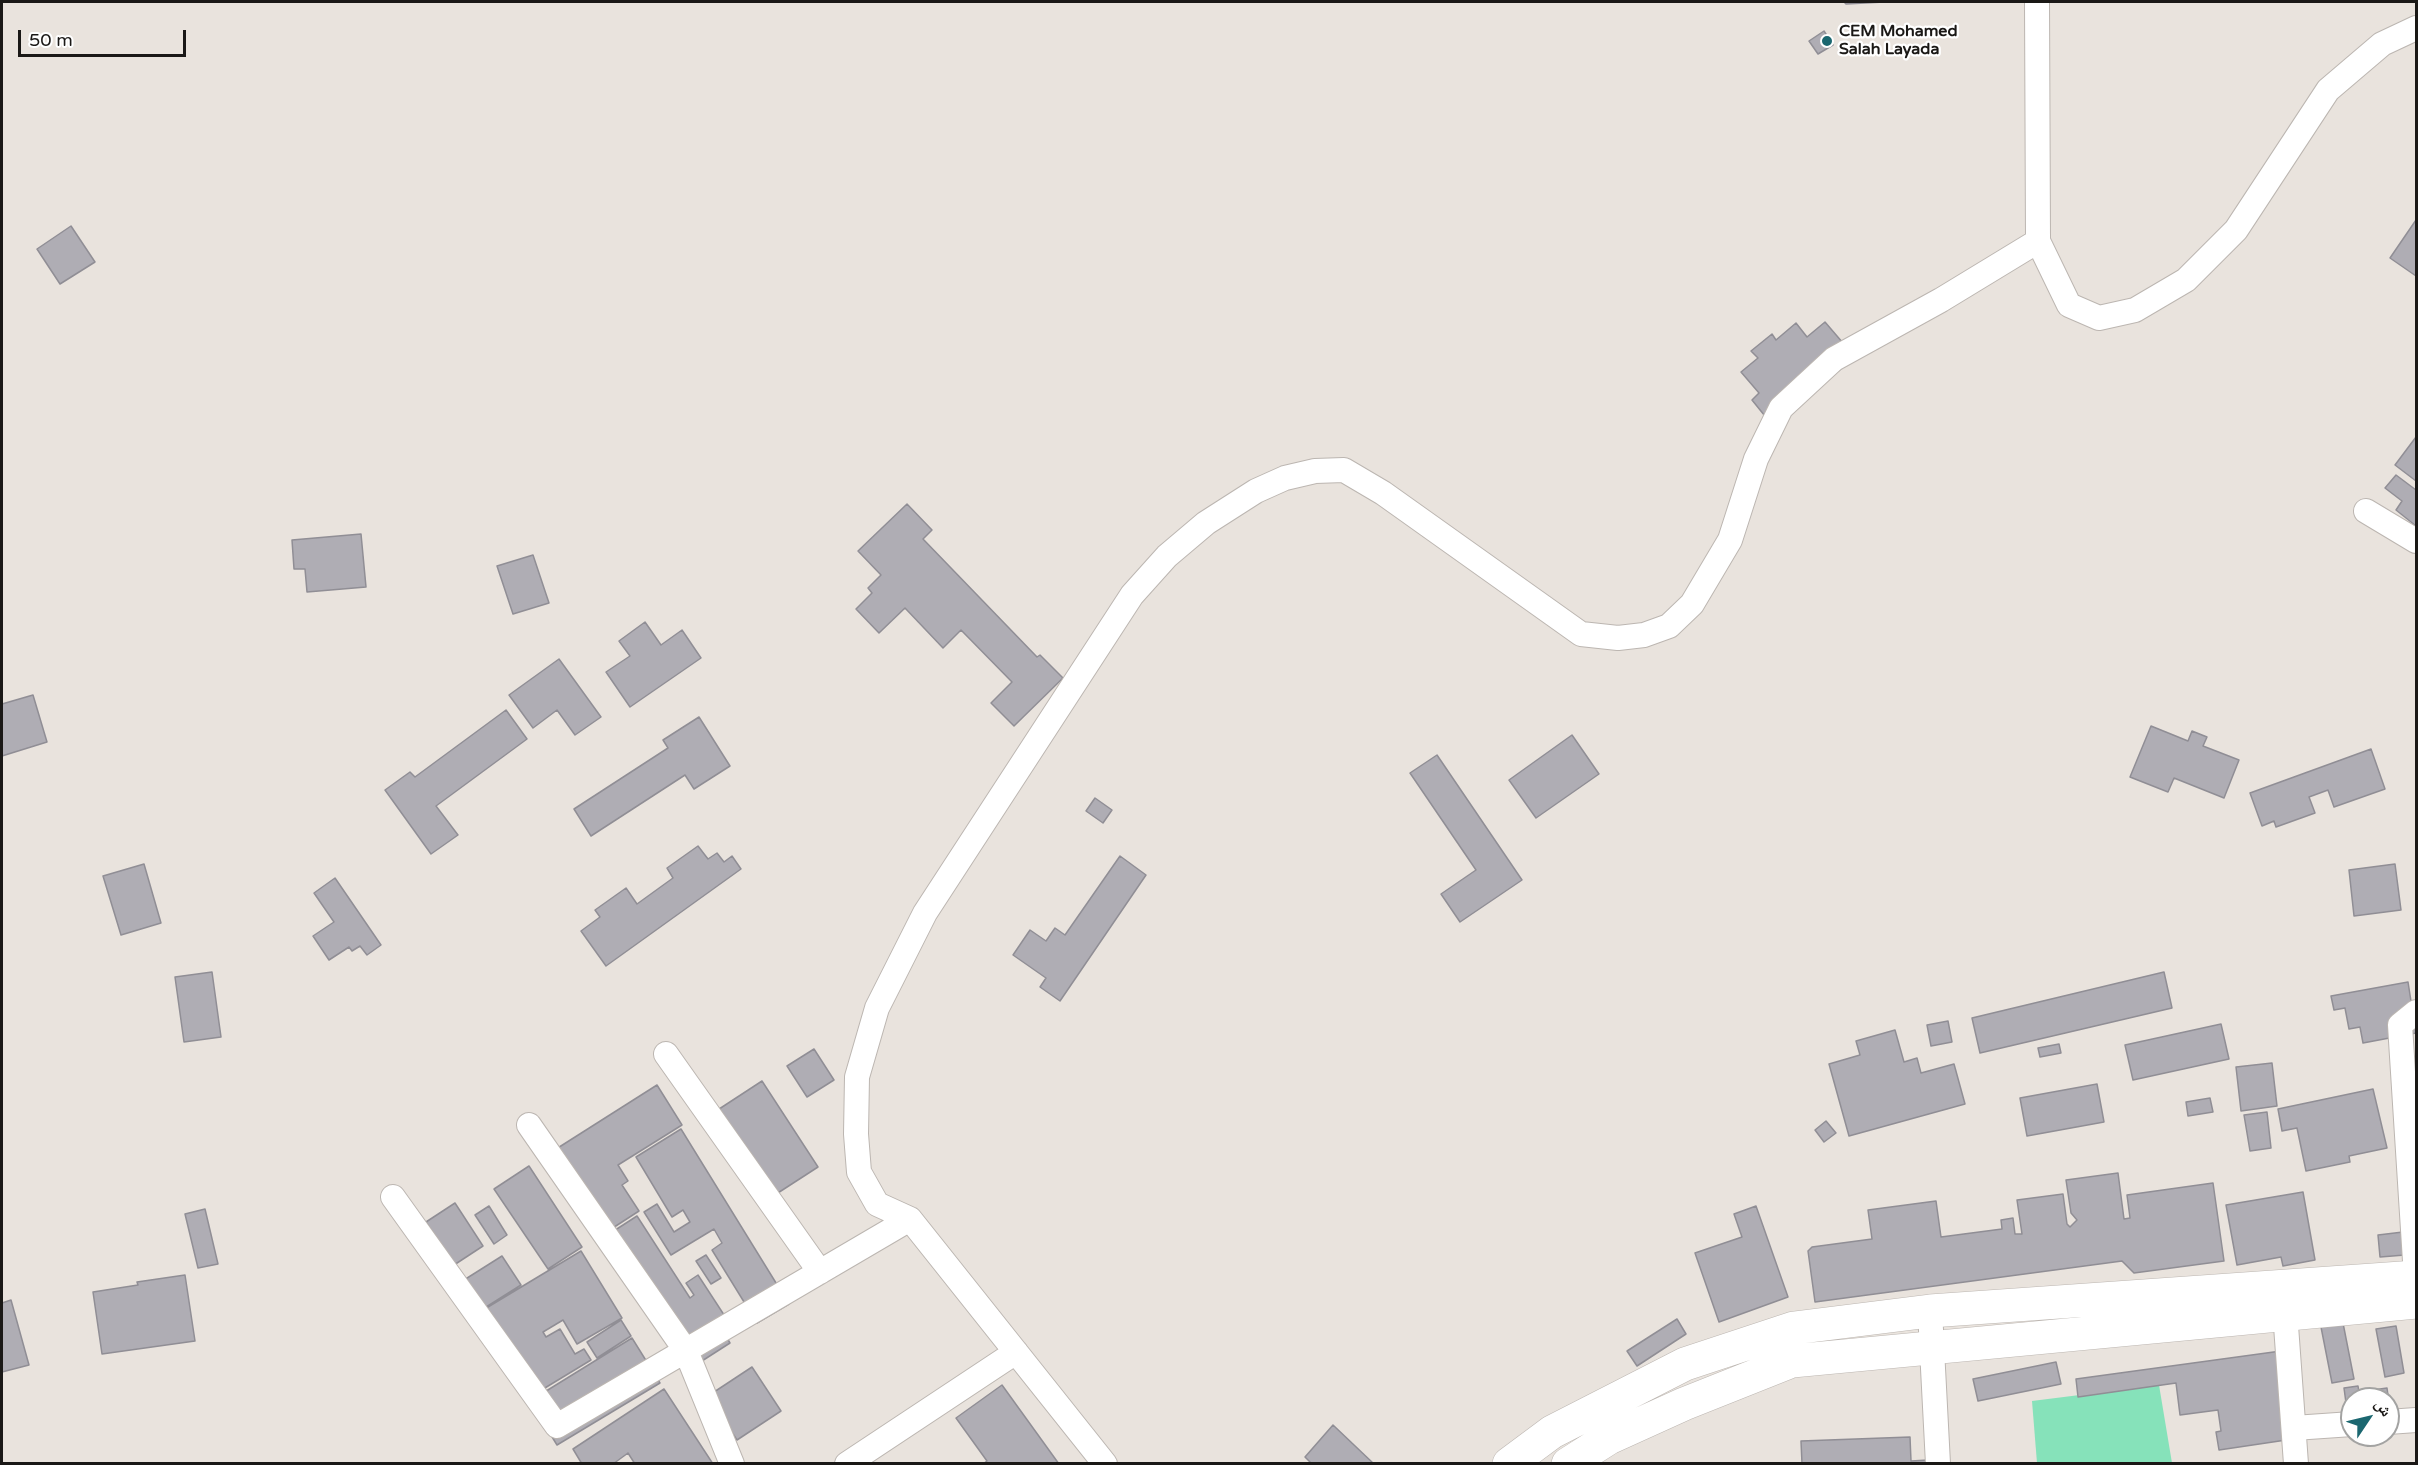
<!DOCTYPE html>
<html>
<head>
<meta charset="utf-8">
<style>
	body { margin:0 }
	#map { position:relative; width:2418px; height:1465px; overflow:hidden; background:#e9e3dd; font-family:"Varela Round","Noto Naskh Arabic",sans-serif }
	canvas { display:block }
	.frame { position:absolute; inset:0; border:3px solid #1a1816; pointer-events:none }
	.north { position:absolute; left:2340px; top:1387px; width:60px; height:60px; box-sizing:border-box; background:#fff; border:2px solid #a3a3a2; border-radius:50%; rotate:55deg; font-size:16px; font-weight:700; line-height:24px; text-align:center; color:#1a1816 }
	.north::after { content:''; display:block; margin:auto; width:21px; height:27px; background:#1b6770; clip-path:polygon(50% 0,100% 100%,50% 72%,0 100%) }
	.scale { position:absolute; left:18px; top:30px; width:168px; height:27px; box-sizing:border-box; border:3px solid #1a1816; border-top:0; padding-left:8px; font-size:18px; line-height:21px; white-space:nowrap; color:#1a1816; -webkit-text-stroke:4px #fff; paint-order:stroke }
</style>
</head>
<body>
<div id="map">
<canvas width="2418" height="1465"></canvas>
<div class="frame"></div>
<div class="north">ش</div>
<div class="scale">50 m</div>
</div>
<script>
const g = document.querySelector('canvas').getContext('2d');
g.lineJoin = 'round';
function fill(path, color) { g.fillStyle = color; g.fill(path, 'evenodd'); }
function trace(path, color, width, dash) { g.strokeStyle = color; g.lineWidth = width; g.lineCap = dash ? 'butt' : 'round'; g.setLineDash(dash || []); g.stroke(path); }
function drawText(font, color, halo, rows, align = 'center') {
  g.font = font + ' "Varela Round",sans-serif'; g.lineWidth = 4.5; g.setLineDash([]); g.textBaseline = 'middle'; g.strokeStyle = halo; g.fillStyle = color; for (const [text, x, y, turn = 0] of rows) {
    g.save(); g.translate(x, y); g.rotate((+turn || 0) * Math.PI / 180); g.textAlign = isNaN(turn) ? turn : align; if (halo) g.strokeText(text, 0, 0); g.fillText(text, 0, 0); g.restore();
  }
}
const green = new Path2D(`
	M 2159,1385 L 2172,1463 L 2037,1463 L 2032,1401 Z`);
const building = new Path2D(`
	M 1844,2 L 1884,2 L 1846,4 Z
	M 1824,31 L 1833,45 L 1818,54 L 1809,41 Z
	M 2416,220 L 2416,276 L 2390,258 Z
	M 71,226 L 95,262 L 60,284 L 37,249 Z
	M 1825,322 L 1855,357 L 1773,426 L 1752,400 L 1759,393 L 1741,372 L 1758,358 L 1751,351 L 1772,334 L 1776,340 L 1796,323 L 1807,337 Z
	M 2416,437 L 2416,481 L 2395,465 Z
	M 2396,475 L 2416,490 L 2416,526 L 2396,510 L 2402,501 L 2385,488 Z
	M 907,504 L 932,530 L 923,539 L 1037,657 L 1040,655 L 1063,678 L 1014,726 L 991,703 L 1012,682 L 961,630 L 943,648 L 905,608 L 879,633 L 856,609 L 872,593 L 868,588 L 881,575 L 858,551 Z
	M 361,534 L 366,587 L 307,592 L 305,569 L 294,569 L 292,540 Z
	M 533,555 L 549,603 L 513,614 L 497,566 Z
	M 645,622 L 661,645 L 682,630 L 701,658 L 630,707 L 606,672 L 630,656 L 619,641 Z
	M 559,659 L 601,717 L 575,735 L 557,710 L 533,728 L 509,695 Z
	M 33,695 L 47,742 L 2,756 L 2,704 Z
	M 506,710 L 527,739 L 436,806 L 458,835 L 431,854 L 385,790 L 410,772 L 415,777 Z
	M 699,717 L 730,766 L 694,789 L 685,775 L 591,836 L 574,809 L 668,748 L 663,740 Z
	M 2151,726 L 2188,741 L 2192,731 L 2207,737 L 2203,746 L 2239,760 L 2224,798 L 2174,778 L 2168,792 L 2130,777 Z
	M 1572,735 L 1599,774 L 1536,818 L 1509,780 Z
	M 2371,749 L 2385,789 L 2334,807 L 2328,790 L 2309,797 L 2315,813 L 2276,827 L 2274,821 L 2262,826 L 2250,793 Z
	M 1437,755 L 1522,880 L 1460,922 L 1441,894 L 1476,870 L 1410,773 Z
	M 1095,798 L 1112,810 L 1103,823 L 1086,811 Z
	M 698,846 L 708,859 L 717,853 L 724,862 L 732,856 L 741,869 L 606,966 L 581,931 L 600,917 L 595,910 L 626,888 L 637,904 L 673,878 L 667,868 Z
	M 1120,856 L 1146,875 L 1060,1001 L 1040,987 L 1046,978 L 1013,955 L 1030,930 L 1046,941 L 1055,928 L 1065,935 Z
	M 144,864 L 161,923 L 121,935 L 103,876 Z
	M 2395,864 L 2401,910 L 2354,916 L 2349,870 Z
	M 335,878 L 381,945 L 367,955 L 360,946 L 352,951 L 349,947 L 329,960 L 313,936 L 334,922 L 314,893 Z
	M 212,972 L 221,1037 L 184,1042 L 175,977 Z
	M 2164,972 L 2172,1008 L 1980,1053 L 1972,1018 Z
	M 2408,982 L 2416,1033 L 2363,1043 L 2360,1027 L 2349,1029 L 2345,1008 L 2334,1010 L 2331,996 Z
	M 1948,1021 L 1952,1042 L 1931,1046 L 1927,1025 Z
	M 2221,1024 L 2229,1059 L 2133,1080 L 2125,1045 Z
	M 1895,1030 L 1904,1062 L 1917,1058 L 1921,1073 L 1954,1064 L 1965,1104 L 1849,1136 L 1829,1064 L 1860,1055 L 1856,1041 Z
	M 2059,1044 L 2061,1053 L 2040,1057 L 2038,1048 Z
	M 814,1049 L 834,1080 L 807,1097 L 787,1066 Z
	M 2272,1063 L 2277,1106 L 2241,1111 L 2236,1067 Z
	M 762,1081 L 818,1167 L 767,1200 L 713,1113 Z
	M 2097,1084 L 2104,1122 L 2027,1136 L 2020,1098 Z
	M 657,1085 L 682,1125 L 618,1165 L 628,1181 L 622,1185 L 639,1211 L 605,1233 L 553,1151 Z
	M 2373,1089 L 2387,1148 L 2349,1156 L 2350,1162 L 2306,1171 L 2297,1128 L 2282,1131 L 2278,1109 Z
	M 2210,1098 L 2213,1112 L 2188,1116 L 2186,1102 Z
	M 2267,1112 L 2271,1148 L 2250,1151 L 2244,1115 Z
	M 1826,1121 L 1836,1133 L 1824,1142 L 1815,1130 Z
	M 681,1129 L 789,1304 L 757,1323 L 712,1250 L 722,1243 L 714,1229 L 671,1255 L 644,1212 L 657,1204 L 674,1232 L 690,1222 L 683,1210 L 672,1217 L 636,1157 Z
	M 529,1166 L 582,1247 L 548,1269 L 494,1189 Z
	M 2118,1173 L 2124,1219 L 2130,1218 L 2127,1195 L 2213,1183 L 2224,1261 L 2134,1273 L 2122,1261 L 1815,1302 L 1808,1251 L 1812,1247 L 1872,1239 L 1868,1210 L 1936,1201 L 1941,1237 L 2002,1229 L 2001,1220 L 2013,1218 L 2015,1234 L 2022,1234 L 2017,1200 L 2063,1194 L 2067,1224 L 2070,1227 L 2077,1220 L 2071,1213 L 2066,1180 Z
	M 2303,1192 L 2315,1260 L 2283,1266 L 2281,1257 L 2237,1265 L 2226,1205 Z
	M 455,1203 L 483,1246 L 454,1265 L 426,1222 Z
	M 489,1206 L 507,1235 L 494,1244 L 475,1215 Z
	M 1756,1206 L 1788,1297 L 1719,1322 L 1695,1253 L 1742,1237 L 1734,1214 Z
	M 205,1209 L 218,1264 L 198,1268 L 185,1214 Z
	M 637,1216 L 690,1298 L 694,1295 L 686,1283 L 698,1275 L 728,1321 L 720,1326 L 730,1343 L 691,1368 L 606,1236 Z
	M 2403,1232 L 2405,1255 L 2380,1257 L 2378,1235 Z
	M 581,1251 L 622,1318 L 577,1344 L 563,1320 L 543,1332 L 546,1337 L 560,1329 L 575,1354 L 584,1349 L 591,1360 L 530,1397 L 483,1310 Z
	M 706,1255 L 721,1278 L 711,1284 L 696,1261 Z
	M 502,1256 L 521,1285 L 483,1309 L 464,1280 Z
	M 185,1275 L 195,1341 L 102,1354 L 93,1292 L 138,1285 L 137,1282 Z
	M 11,1300 L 29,1365 L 2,1372 L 2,1303 Z
	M 1677,1319 L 1686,1334 L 1637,1366 L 1627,1351 Z
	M 621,1320 L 631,1336 L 597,1358 L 587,1342 Z
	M 2343,1323 L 2354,1379 L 2332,1383 L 2321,1327 Z
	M 2396,1326 L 2404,1373 L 2385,1377 L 2376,1329 Z
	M 632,1338 L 660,1383 L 557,1445 L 530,1401 Z
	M 2281,1351 L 2293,1439 L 2219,1450 L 2216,1432 L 2221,1431 L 2218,1410 L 2180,1415 L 2176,1383 L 2078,1397 L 2076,1379 Z
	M 2056,1362 L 2061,1384 L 1978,1401 L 1973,1379 Z
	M 752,1367 L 781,1411 L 737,1440 L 708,1396 Z
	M 1002,1385 L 1059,1464 L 983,1464 L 987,1461 L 956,1418 Z
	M 2358,1386 L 2359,1392 L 2387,1388 L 2390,1410 L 2388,1410 L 2388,1399 L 2352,1399 L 2352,1417 L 2348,1418 L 2344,1388 Z
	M 664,1389 L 713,1464 L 635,1464 L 628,1453 L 613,1464 L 582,1464 L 573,1449 Z
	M 1333,1425 L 1374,1464 L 1312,1464 L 1305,1457 Z
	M 1910,1437 L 1911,1461 L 1928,1460 L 1928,1464 L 1802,1464 L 1801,1441 Z`);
const minor = new Path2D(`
	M 2037,2 L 2038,241 L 2069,305 L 2099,318 L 2135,310 L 2186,280 L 2236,230 L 2328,90 L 2382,44 L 2416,28
	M 2366,511 L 2416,541
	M 666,1054 L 820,1272
	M 529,1125 L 686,1351 L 732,1464
	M 393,1197 L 557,1426 L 910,1219 L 1105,1464
	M 910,1219 L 877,1204 L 859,1172 L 856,1134 L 857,1077 L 877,1008 L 925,913 L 1132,595 L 1167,556 L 1206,523 L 1256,491 L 1285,478 L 1315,471 L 1344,470 L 1383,493 L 1581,634 L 1618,638 L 1644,635 L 1669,626 L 1692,604 L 1730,540 L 1756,459 L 1781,408 L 1834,359 L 1941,300 L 2038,241
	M 2416,1277 L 2400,1025 L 2416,1012
	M 2284,1298 L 2296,1464
	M 1930,1311 L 1938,1464
	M 2388,1422 L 2416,1420
	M 2294,1428 L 2352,1424
	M 847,1464 L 1016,1352`);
const secondary = new Path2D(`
	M 1509,1464 L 1552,1432 L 1685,1364 L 1794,1328 L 1930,1311 L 2416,1277
	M 1568,1464 L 1609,1438 L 1684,1404 L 1792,1361 L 2416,1302`);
const markers = [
	[1827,41,6,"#1b6770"]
];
const poiNames = [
	["CEM Mohamed",1839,32],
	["Salah Layada",1839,50]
];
fill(green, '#86e2ba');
fill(building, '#afadb4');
trace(building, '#908e95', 1.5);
trace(minor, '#bcb6b1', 26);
trace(secondary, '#bcb6b1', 34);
trace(minor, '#fff', 24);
trace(secondary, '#fff', 33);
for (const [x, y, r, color] of markers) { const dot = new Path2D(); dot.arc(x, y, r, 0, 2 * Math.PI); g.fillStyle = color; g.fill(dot); trace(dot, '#fff', 2); }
drawText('bold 16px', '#1a1816', '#fff', poiNames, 'left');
</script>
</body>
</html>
